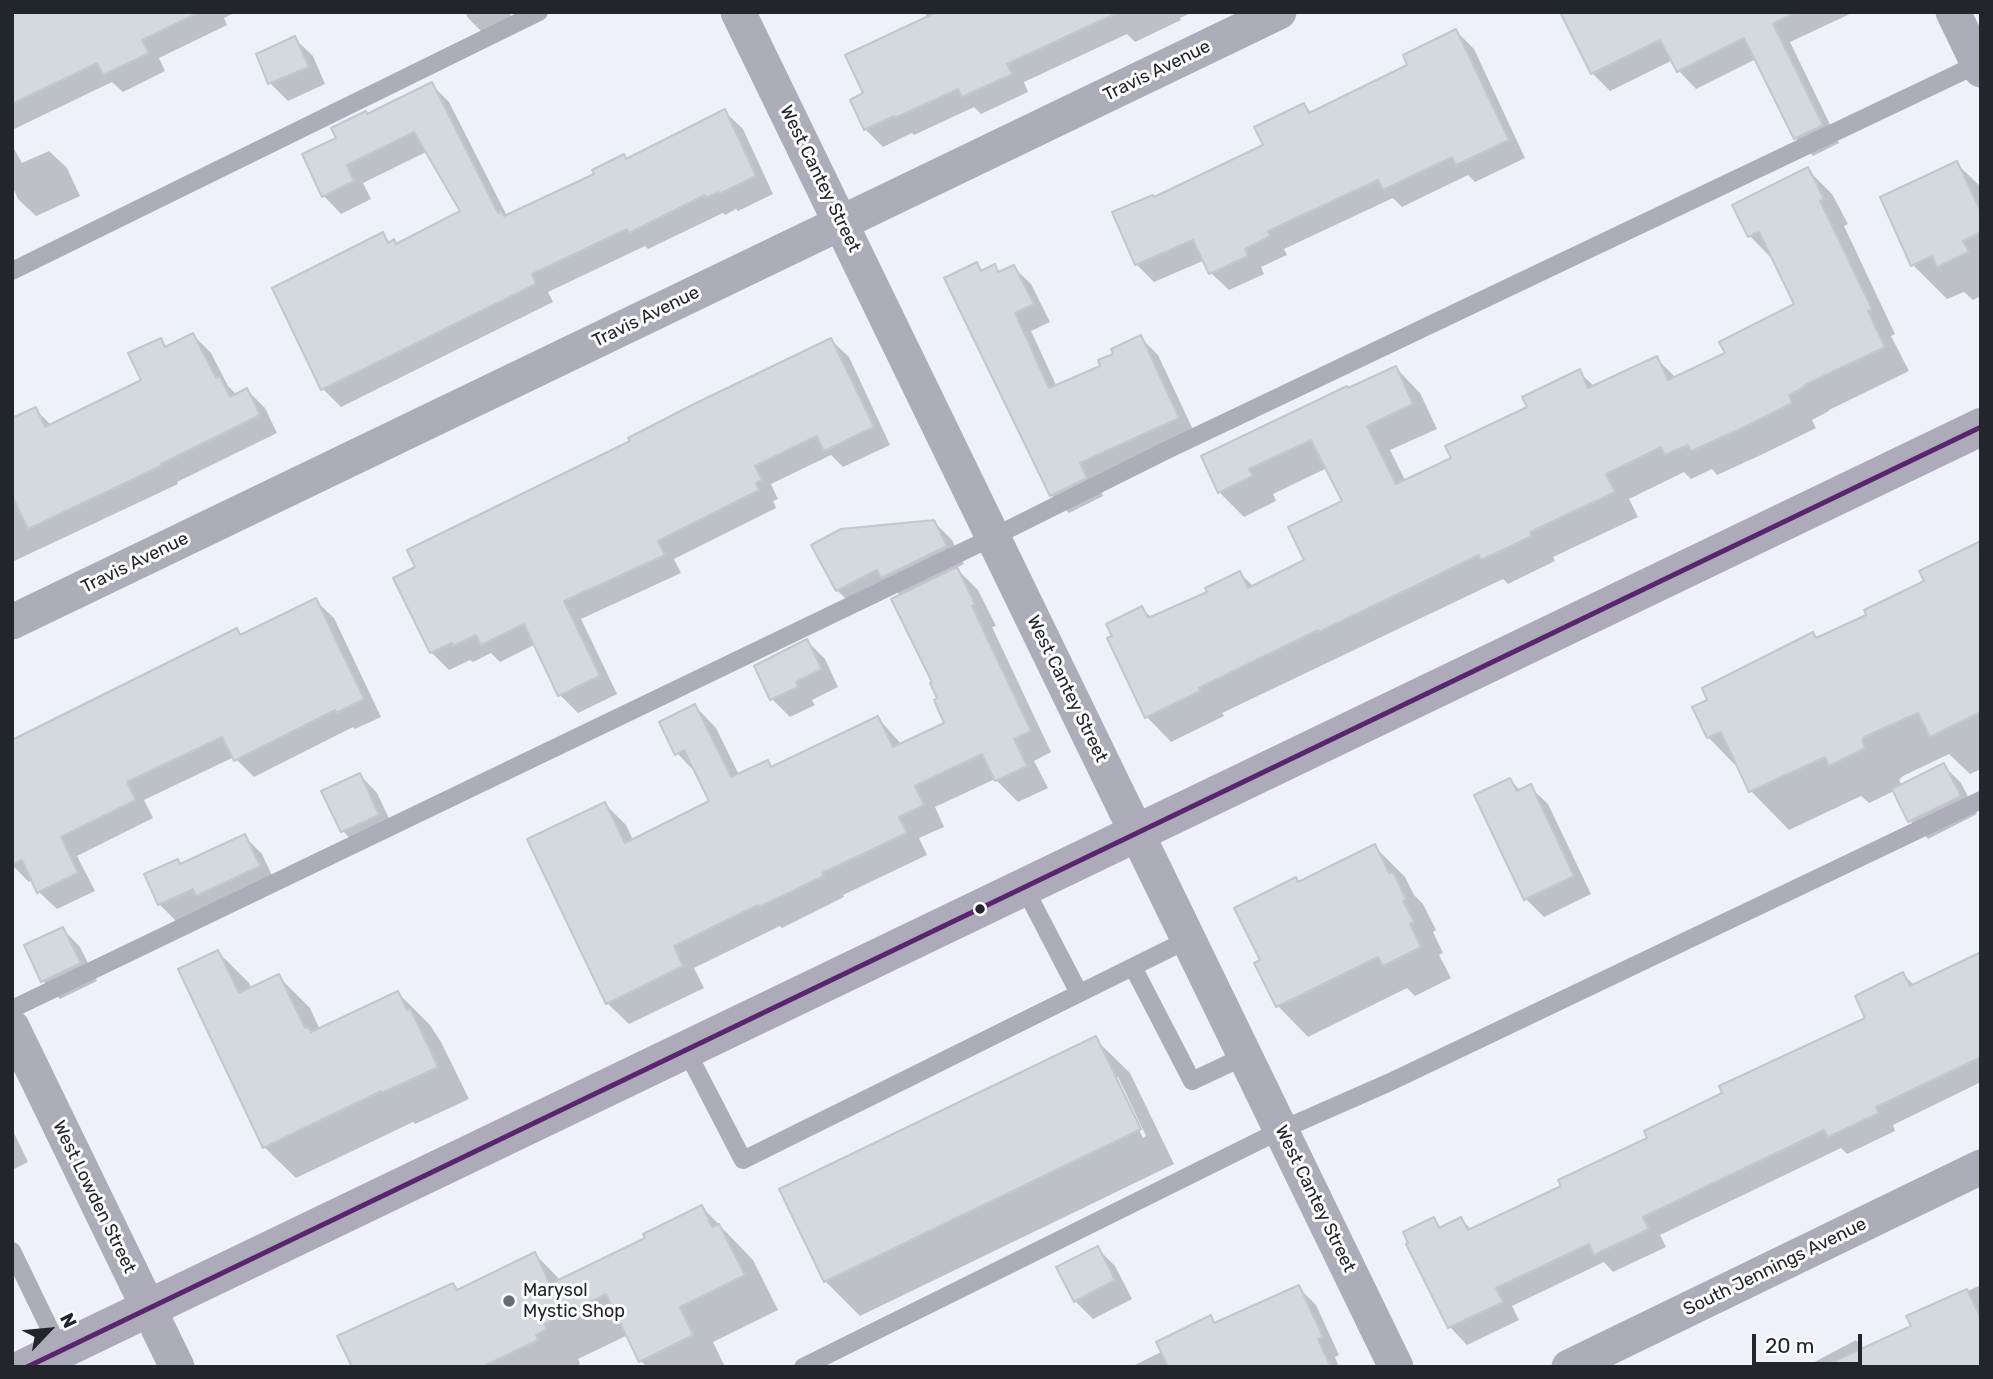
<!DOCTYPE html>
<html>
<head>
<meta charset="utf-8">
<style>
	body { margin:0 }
	#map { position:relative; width:1993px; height:1379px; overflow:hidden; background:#eef1fa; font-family:Rubik,sans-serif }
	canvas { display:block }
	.frame { position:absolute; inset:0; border:14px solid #23252c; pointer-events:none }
	.north { position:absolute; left:14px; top:1295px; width:70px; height:70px; -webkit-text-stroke:5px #fcfcfc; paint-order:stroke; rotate:64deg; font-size:19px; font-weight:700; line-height:28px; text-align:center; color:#23252c }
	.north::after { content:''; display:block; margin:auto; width:24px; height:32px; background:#23252c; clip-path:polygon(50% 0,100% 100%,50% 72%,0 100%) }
	.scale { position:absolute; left:1752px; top:1334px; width:110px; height:32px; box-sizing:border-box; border:4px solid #23252c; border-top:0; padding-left:9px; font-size:21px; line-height:24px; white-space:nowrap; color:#23252c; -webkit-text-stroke:5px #fcfcfc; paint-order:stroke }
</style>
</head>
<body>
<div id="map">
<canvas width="1993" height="1379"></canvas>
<div class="frame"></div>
<div class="north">N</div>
<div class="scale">20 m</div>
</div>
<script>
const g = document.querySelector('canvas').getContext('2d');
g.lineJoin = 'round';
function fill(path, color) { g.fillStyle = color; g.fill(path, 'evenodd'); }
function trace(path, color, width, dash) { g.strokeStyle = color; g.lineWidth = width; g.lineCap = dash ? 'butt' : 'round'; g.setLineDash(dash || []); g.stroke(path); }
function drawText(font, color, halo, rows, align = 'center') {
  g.font = font + ' Rubik,sans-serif'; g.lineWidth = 6; g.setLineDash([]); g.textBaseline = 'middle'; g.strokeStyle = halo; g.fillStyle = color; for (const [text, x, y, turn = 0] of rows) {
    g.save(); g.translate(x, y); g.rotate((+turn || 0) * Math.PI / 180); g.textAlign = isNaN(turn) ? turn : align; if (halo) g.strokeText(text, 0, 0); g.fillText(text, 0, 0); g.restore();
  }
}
const shadow = new Path2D(`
	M 12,12 L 236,12 L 224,18 L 227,25 L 159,58 L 165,71 L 123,92 L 112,82 L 12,130 Z
	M 465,12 L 509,12 L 514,23 L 486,36 L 468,18 Z
	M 925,12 L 1193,12 L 1180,18 L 1181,20 L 1135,42 L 1127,34 L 1024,82 L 1028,92 L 981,114 L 974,107 L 914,135 L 912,133 L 883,147 L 865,129 L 866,94 L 927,19 Z
	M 1562,12 L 1854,12 L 1790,42 L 1839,143 L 1813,156 L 1795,138 L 1756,59 L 1696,89 L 1679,71 L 1673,60 L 1610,91 L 1592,73 Z
	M 1456,31 L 1474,49 L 1525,158 L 1475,182 L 1468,175 L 1402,207 L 1393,198 L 1284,249 L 1287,255 L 1261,267 L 1264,274 L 1229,290 L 1211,273 L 1205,260 L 1154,282 L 1136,264 L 1155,199 L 1266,146 L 1304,105 L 1312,113 L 1410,65 Z
	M 295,39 L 313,56 L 325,84 L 288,101 L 270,83 Z
	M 432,85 L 449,102 L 507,216 L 725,112 L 743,129 L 773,194 L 738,211 L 736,209 L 725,215 L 723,213 L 648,249 L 645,246 L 548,292 L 553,302 L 341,407 L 323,389 L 274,289 L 382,234 L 391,243 L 394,242 L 397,245 L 463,212 L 428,151 L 363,183 L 371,199 L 341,214 L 324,196 L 339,139 L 368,116 Z
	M 12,145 L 22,163 L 49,151 L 67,168 L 80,196 L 36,216 L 18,199 L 12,185 Z
	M 1956,163 L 1981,187 L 1981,296 L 1973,300 L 1964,292 L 1947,299 L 1913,265 Z
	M 1807,169 L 1832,194 L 1848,224 L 1844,226 L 1895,334 L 1891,336 L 1909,371 L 1829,410 L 1829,411 L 1812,420 L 1816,428 L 1763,454 L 1717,475 L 1712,469 L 1691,479 L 1684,472 L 1629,499 L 1638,517 L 1553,557 L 1555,561 L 1508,584 L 1503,579 L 1222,713 L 1224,716 L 1171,742 L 1147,717 L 1109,639 L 1142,608 L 1152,618 L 1209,593 L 1240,573 L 1254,587 L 1307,561 L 1344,502 L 1327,468 L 1273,494 L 1276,501 L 1244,517 L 1219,492 L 1349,390 L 1396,368 L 1420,393 L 1437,429 L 1390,450 L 1406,482 L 1453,459 L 1579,372 L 1595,387 L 1656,358 L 1676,378 L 1727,354 L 1797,305 L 1774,261 L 1750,236 L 1734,206 Z
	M 976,264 L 984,272 L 994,266 L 1001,273 L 1013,267 L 1031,284 L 1050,322 L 1031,331 L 1057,387 L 1103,367 L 1140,337 L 1158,355 L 1196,436 L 1096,481 L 1103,496 L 1069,513 L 1051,495 Z
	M 193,335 L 211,353 L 228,386 L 237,395 L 247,390 L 265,408 L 277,433 L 177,482 L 178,484 L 12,562 L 12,420 L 35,409 L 52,426 L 143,381 L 160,340 L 168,347 Z
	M 831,340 L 849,357 L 890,445 L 843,467 L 831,455 L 771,484 L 778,499 L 773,501 L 776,508 L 674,559 L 681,573 L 581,619 L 617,694 L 578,713 L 560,695 L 536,644 L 500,662 L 491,653 L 473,662 L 470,660 L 449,670 L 431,652 L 632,442 Z
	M 934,522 L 952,540 L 964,564 L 956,568 L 978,590 L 996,626 L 992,627 L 1051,752 L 1034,761 L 1048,788 L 1018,802 L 995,779 L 935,807 L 944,827 L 919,838 L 927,855 L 843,895 L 844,897 L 782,928 L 780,926 L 694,968 L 704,988 L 629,1024 L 607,1003 L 605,804 L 626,825 L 633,840 L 711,802 L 698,775 L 677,753 L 695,706 L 716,728 L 739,775 L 767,762 L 773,768 L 878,718 L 902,745 L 947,724 L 940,699 L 901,596 L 893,588 L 855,608 L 837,590 Z
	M 1981,547 L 1981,769 L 1970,774 L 1949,754 L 1903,776 L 1899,780 L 1902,786 L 1943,765 L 1961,783 L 1977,814 L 1928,839 L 1910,821 L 1894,791 L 1869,803 L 1861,796 L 1789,830 L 1751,791 L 1740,770 L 1708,737 L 1694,708 L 1813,634 L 1818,639 L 1868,615 Z
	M 316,601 L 334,618 L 381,717 L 355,729 L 353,727 L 254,777 L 234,757 L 144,800 L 153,818 L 77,856 L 95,891 L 57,909 L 39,892 L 33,880 L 29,882 L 12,865 L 12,742 L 236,630 L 243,636 Z
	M 807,641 L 825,659 L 838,687 L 812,700 L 815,705 L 790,717 L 772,699 Z
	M 360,775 L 377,793 L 396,833 L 360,849 L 343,831 L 324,792 Z
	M 1510,780 L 1521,791 L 1530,787 L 1548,804 L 1591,894 L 1544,917 L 1526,899 Z
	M 244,836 L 262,854 L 276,884 L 177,922 L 159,904 L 178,861 L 182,865 Z
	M 1374,846 L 1405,877 L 1414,895 L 1423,904 L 1436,930 L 1433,932 L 1443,953 L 1439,955 L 1451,978 L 1415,996 L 1407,988 L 1308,1037 L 1278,1006 L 1256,964 L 1262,961 L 1299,883 Z
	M 63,929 L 80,947 L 97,981 L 60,999 L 43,981 Z
	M 218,952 L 249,983 L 252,989 L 278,976 L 310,1008 L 320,1030 L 398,993 L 430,1025 L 441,1042 L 469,1099 L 415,1124 L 413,1122 L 296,1178 L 264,1147 Z
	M 1981,955 L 1981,1082 L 1893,1125 L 1895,1131 L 1847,1154 L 1841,1148 L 1660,1235 L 1666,1247 L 1613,1272 L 1604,1262 L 1512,1306 L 1519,1320 L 1467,1345 L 1450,1327 L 1409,1244 L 1433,1219 L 1442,1228 L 1461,1219 L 1472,1230 L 1563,1187 L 1868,1019 L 1903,974 L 1915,986 Z
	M 1095,1039 L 1130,1073 L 1174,1164 L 860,1316 L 825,1281 ZM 1114,1077 L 1118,1077 L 1146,1136 L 1143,1138 Z
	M 12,1129 L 28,1162 L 12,1170 Z
	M 702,1207 L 753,1260 L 778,1310 L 713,1342 L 725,1367 L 647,1367 L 640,1360 L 628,1335 L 578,1359 L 580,1364 L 575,1367 L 353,1367 L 453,1285 L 459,1291 L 535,1254 L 561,1281 L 647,1238 Z
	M 1097,1248 L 1115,1266 L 1132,1299 L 1093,1319 L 1075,1301 Z
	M 1981,1285 L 1981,1367 L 1805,1367 L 1856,1340 L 1865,1349 L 1913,1327 L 1909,1317 Z
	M 1298,1287 L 1316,1305 L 1339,1355 L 1335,1357 L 1339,1367 L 1131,1367 L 1163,1351 L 1210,1317 L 1217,1324 Z`);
const building = new Path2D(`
	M 12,12 L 200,12 L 142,40 L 149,53 L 103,75 L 97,63 L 12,104 Z
	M 937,12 L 1119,12 L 1007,64 L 1012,74 L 962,97 L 958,89 L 895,118 L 894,116 L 864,130 L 850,100 L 863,93 L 845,55 Z
	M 1560,12 L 1796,12 L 1773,24 L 1823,125 L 1794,139 L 1744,38 L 1677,72 L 1660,40 L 1591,74 Z
	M 1456,29 L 1509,140 L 1456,165 L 1452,157 L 1383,190 L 1378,180 L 1268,231 L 1270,236 L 1245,249 L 1248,256 L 1209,274 L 1193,240 L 1135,265 L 1112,212 L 1153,195 L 1154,197 L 1263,145 L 1254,127 L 1304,103 L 1309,113 L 1407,65 L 1403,55 Z
	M 295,36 L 309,67 L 268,84 L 256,54 Z
	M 432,82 L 498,213 L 501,211 L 504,216 L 594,174 L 592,170 L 624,154 L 626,159 L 725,109 L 756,176 L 719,194 L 718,192 L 706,198 L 705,195 L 629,233 L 627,229 L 532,274 L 536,284 L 321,390 L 272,288 L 383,232 L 388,243 L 394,239 L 396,244 L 460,211 L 414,132 L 347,165 L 354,181 L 322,197 L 302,154 L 336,138 L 331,128 L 366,111 L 367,114 Z
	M 1957,161 L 1981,212 L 1981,232 L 1963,241 L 1969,252 L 1937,267 L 1932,256 L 1911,266 L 1880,197 Z
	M 1808,167 L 1824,199 L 1820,201 L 1872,309 L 1868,311 L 1885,347 L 1805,385 L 1806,386 L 1789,395 L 1792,403 L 1738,430 L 1691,451 L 1688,445 L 1665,455 L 1661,447 L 1606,474 L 1615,492 L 1530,532 L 1532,536 L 1481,560 L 1479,555 L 1319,632 L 1318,630 L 1199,688 L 1200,691 L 1145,718 L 1107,638 L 1112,636 L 1106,624 L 1142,606 L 1148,618 L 1207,592 L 1205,588 L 1240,571 L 1248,588 L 1304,560 L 1288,527 L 1342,501 L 1311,440 L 1249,469 L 1253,476 L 1218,493 L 1201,456 L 1347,386 L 1348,388 L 1396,366 L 1413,404 L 1367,426 L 1396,484 L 1451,458 L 1445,446 L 1527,407 L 1522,397 L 1580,369 L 1588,388 L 1657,356 L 1668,380 L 1725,353 L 1719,342 L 1794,304 L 1759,232 L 1748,237 L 1732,205 Z
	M 977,262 L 981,271 L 995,264 L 998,272 L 1014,265 L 1034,304 L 1015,313 L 1049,388 L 1100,366 L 1098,360 L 1113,354 L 1111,349 L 1141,335 L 1179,418 L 1080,463 L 1087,478 L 1050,496 L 944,278 Z
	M 193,333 L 216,378 L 220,376 L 230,397 L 247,388 L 260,415 L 161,464 L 161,466 L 28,529 L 12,496 L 12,418 L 36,407 L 45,427 L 141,380 L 128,353 L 161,338 L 165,347 Z
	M 831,338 L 874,427 L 824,451 L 817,436 L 755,466 L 762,480 L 756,483 L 759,490 L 658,541 L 665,555 L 564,601 L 600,676 L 558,696 L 524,624 L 481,645 L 476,635 L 453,646 L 452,643 L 430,653 L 393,578 L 415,567 L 407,550 L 630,441 L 628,438 L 692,405 Z
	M 934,520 L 947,546 L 881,578 L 877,570 L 836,591 L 811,545 L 841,529 Z
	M 1981,541 L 1981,712 L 1930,737 L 1918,713 L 1864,737 L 1862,740 L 1865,748 L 1829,766 L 1825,757 L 1749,792 L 1721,732 L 1707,738 L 1692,707 L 1707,700 L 1702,688 L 1813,632 L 1816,638 L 1866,615 L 1864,610 L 1924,581 L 1919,571 Z
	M 957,567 L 975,604 L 972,606 L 1031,731 L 1014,739 L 1027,766 L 995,781 L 982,754 L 915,786 L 924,805 L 899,817 L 907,833 L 822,873 L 824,876 L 759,907 L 758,905 L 674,946 L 683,966 L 606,1004 L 527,839 L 605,802 L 625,843 L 709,801 L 684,750 L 675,755 L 659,722 L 695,704 L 731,777 L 768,760 L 771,767 L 878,716 L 893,747 L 944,723 L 934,700 L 937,698 L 930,683 L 932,682 L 891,599 Z
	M 316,598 L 364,699 L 336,713 L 335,710 L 234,761 L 222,737 L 127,782 L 136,800 L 61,837 L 78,873 L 37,893 L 22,860 L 12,864 L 12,740 L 237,628 L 240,635 Z
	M 807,639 L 822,669 L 796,682 L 798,687 L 770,700 L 754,666 Z
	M 1944,763 L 1961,796 L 1908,822 L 1892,789 Z
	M 360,773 L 379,815 L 341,832 L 321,791 Z
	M 1510,778 L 1517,791 L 1531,784 L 1574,876 L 1524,900 L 1474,795 Z
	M 245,834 L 260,866 L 196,896 L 193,889 L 158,905 L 144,874 L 178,859 L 180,864 Z
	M 1375,844 L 1389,873 L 1393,872 L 1406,899 L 1403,901 L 1414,922 L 1410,924 L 1421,947 L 1383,966 L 1378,957 L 1276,1007 L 1254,963 L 1260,960 L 1234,908 L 1296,877 L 1298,882 Z
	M 63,927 L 81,963 L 41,982 L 24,945 Z
	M 218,950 L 239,993 L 279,974 L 305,1028 L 308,1027 L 311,1032 L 398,991 L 407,1010 L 410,1008 L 438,1067 L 382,1093 L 381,1091 L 263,1148 L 178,969 Z
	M 1981,952 L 1981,1057 L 1876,1107 L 1879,1113 L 1828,1137 L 1824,1130 L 1643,1217 L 1649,1229 L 1594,1255 L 1589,1244 L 1496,1288 L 1503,1302 L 1448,1328 L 1406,1244 L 1408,1243 L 1403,1232 L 1434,1217 L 1439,1228 L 1461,1217 L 1468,1230 L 1561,1186 L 1558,1180 L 1647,1138 L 1644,1131 L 1722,1093 L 1719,1086 L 1865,1018 L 1855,996 L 1903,972 L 1910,986 Z
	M 1096,1036 L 1141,1129 L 824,1282 L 779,1189 Z
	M 702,1205 L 712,1227 L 719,1224 L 745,1275 L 680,1307 L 693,1335 L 639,1362 L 606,1294 L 544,1324 L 547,1329 L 536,1335 L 538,1340 L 482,1367 L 352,1367 L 337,1336 L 453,1283 L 457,1290 L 535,1252 L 550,1284 L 645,1238 L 643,1234 Z
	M 1098,1246 L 1115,1280 L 1074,1302 L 1056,1267 Z
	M 1299,1285 L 1323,1337 L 1318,1339 L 1331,1367 L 1168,1367 L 1156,1342 L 1211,1315 L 1214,1323 Z
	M 1967,1289 L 1981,1319 L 1981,1367 L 1822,1367 L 1911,1326 L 1906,1316 Z`);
const lane = new Path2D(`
	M 12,271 L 539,12
	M 1024,887 L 1079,993
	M 1133,967 L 1192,1081 L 1245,1056
	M 12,1009 L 993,537 L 1165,451 L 1978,64
	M 686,1050 L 743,1160 L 1189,939
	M 12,1251 L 60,1350
	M 803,1367 L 1281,1130 L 1388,1083 L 1981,800`);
const street = new Path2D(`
	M 738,12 L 1396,1367
	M 1953,12 L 1981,70
	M 12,622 L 1279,12
	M 12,1027 L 177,1367
	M 1569,1367 L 1981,1167`);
const secondary = new Path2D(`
	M 26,1367 L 1981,427`);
const bus1 = new Path2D(`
	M 27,1367 L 1981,427`);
const markers = [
	[980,909,6,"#23252c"],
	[509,1301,7,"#6a6c74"]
];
const streetNames = [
	["Travis Avenue",1157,71,-26],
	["West Cantey Street",820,179,64],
	["Travis Avenue",646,317,-26],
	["Travis Avenue",135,563,-26],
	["West Cantey Street",1067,689,64],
	["West Lowden Street",94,1197,64],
	["West Cantey Street",1315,1199,64],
	["South Jennings Avenue",1775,1267,-26]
];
const poiNames = [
	["Marysol",523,1291],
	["Mystic Shop",523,1312]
];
fill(shadow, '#0003');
fill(building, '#d4d8df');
trace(building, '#c2c6cd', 2);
trace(lane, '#adacb9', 18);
trace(street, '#adacb9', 35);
trace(secondary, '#adabb9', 38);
trace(bus1, '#5a256f', 5);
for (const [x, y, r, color] of markers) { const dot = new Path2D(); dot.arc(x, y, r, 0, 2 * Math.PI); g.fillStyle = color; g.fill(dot); trace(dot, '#fcfcfc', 2.5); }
drawText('18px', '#23252c', '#fcfcfc', streetNames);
drawText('18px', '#23252c', '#fcfcfc', poiNames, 'left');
</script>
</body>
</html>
